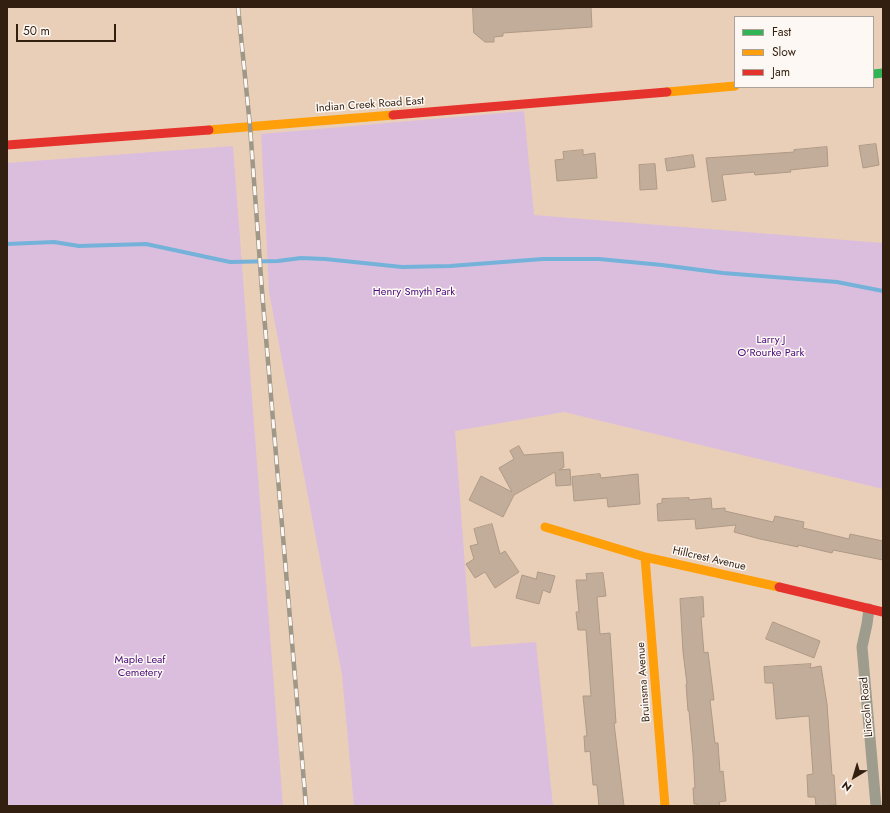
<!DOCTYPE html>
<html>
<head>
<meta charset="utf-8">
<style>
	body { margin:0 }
	#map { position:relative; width:890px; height:813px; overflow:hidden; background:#eacfb8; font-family:Jost,sans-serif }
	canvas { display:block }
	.frame { position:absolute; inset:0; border:8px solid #321f0f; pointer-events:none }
	.legend { position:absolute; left:734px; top:16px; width:140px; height:72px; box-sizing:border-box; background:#fdf8f4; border:1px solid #aca198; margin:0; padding:5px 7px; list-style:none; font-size:12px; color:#321f0f }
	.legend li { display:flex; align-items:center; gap:8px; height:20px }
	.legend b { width:20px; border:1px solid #aca198 }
	.north { position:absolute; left:834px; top:757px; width:40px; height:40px; -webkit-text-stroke:3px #fdf8f4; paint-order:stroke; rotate:218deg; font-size:11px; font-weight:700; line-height:16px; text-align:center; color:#321f0f }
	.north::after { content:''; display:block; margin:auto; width:14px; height:18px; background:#321f0f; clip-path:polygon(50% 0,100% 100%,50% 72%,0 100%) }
	.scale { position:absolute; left:16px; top:24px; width:100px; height:18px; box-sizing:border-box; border:2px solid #321f0f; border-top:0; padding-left:5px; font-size:12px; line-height:14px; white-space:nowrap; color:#321f0f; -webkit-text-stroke:3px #fdf8f4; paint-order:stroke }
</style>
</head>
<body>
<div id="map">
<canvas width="890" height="813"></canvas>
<div class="frame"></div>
<ul class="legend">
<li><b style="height:5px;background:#30b455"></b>Fast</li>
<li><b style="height:5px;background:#ff9f0a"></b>Slow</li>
<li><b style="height:5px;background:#e5322d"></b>Jam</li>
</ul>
<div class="north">N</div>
<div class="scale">50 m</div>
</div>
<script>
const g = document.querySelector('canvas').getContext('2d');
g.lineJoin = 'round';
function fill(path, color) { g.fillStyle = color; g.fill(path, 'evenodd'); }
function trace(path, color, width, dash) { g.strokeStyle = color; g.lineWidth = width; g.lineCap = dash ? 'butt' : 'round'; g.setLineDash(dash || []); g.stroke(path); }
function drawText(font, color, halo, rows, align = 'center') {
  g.font = font + ' Jost,sans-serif'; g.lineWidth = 3; g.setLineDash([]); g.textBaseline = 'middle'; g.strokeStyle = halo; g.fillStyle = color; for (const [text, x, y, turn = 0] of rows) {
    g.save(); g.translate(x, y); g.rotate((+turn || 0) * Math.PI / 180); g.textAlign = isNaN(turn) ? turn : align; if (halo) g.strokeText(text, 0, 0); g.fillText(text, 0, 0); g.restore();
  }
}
const green = new Path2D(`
	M 524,111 L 534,215 L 883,243 L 883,489 L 564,412 L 455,431 L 471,647 L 536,642 L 553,806 L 354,806 L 342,675 L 269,292 L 261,134 Z
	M 233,146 L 283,806 L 7,806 L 7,163 Z`);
const stream = new Path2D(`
	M 7,244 L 54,242 L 79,246 L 146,244 L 230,262 L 278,261 L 301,258 L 325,259 L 402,267 L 450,266 L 543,259 L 599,259 L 662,265 L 723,273 L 837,282 L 883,291`);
const building = new Path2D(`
	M 473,7 L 591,7 L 592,27 L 503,33 L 503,36 L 494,37 L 494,42 L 485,42 L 474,33 Z
	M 876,144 L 879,165 L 863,168 L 859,146 Z
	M 827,147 L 828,166 L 790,170 L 791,172 L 755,175 L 754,172 L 722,175 L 726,200 L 712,202 L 706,158 L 794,152 L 794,150 Z
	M 583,150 L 583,155 L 595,153 L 597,178 L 557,181 L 555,160 L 564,159 L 563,152 Z
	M 693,155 L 695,167 L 667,171 L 665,159 Z
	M 655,164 L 657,189 L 640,190 L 639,165 Z
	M 519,446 L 524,455 L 563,452 L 564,467 L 559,470 L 570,469 L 571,485 L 556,486 L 555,472 L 514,495 L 503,517 L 469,500 L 481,476 L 512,492 L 499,468 L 514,459 L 510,451 Z
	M 600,474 L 601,478 L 638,474 L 640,504 L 608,507 L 607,498 L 574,501 L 572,477 Z
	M 689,498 L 689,500 L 711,498 L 712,509 L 725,508 L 725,511 L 773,522 L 775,516 L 804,522 L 803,528 L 849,539 L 850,534 L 883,541 L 883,560 L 833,550 L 832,553 L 798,545 L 798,547 L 760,539 L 734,532 L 736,525 L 696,529 L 695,519 L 658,521 L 657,504 L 662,503 L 662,499 Z
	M 492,524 L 500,554 L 505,551 L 519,572 L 495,588 L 485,572 L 475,578 L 466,564 L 474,559 L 470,546 L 478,544 L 474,529 Z
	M 538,572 L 555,576 L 550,593 L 543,590 L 539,604 L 516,598 L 522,575 L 536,579 Z
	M 603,573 L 606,596 L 597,597 L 600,634 L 610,633 L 616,723 L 614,723 L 624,806 L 599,806 L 597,785 L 593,785 L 590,751 L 585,752 L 584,736 L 587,736 L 583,696 L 591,696 L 586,630 L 578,630 L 576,612 L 579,612 L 576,580 L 587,580 L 586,574 Z
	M 703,597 L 704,617 L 701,617 L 704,653 L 708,652 L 714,700 L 710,700 L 715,743 L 718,743 L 720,772 L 723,771 L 726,801 L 719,802 L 720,806 L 697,806 L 697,804 L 694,804 L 693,788 L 695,788 L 693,754 L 689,711 L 688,711 L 686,684 L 687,684 L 683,652 L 680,599 Z
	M 773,622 L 820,641 L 814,658 L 766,639 Z
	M 811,664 L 810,668 L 821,666 L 827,704 L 832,775 L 834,775 L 836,805 L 816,806 L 815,797 L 808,797 L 807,775 L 813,774 L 809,716 L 776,719 L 773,683 L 765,683 L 764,667 Z`);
const street = new Path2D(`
	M 869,609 L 867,624 L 862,647 L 876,806`);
const fast = new Path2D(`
	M 873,74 L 883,73`);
const slow = new Path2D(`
	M 667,92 L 735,86
	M 209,130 L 393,115
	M 545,527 L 645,557 L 779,587
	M 645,557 L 665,806`);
const jam = new Path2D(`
	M 393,115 L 667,92
	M 7,145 L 209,130
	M 779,587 L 883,612`);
const rail = new Path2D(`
	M 238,7 L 250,126 L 262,291 L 306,806`);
const streetNames = [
	["Indian Creek Road East",370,105,-4],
	["Hillcrest Avenue",709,559,13],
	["Bruinsma Avenue",644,682,-94],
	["Lincoln Road",867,707,-95]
];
const parkNames = [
	["Henry Smyth Park",414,292],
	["Larry J",771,340],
	["O'Rourke Park",771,353],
	["Maple Leaf",140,660],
	["Cemetery",140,673]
];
fill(green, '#dbbedd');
trace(stream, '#74b2da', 4);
fill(building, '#c2ad9a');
trace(building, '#ae9986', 1);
trace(street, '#9d9c8d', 11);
trace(fast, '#30b455', 9);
trace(slow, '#ff9f0a', 9);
trace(jam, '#e5322d', 9);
trace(rail, '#9f9787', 4.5);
trace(rail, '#fdf8f4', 3, [9]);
drawText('11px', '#321f0f', '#fdf8f4', streetNames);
drawText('11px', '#490b7b', '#fdf8f4', parkNames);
</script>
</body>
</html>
